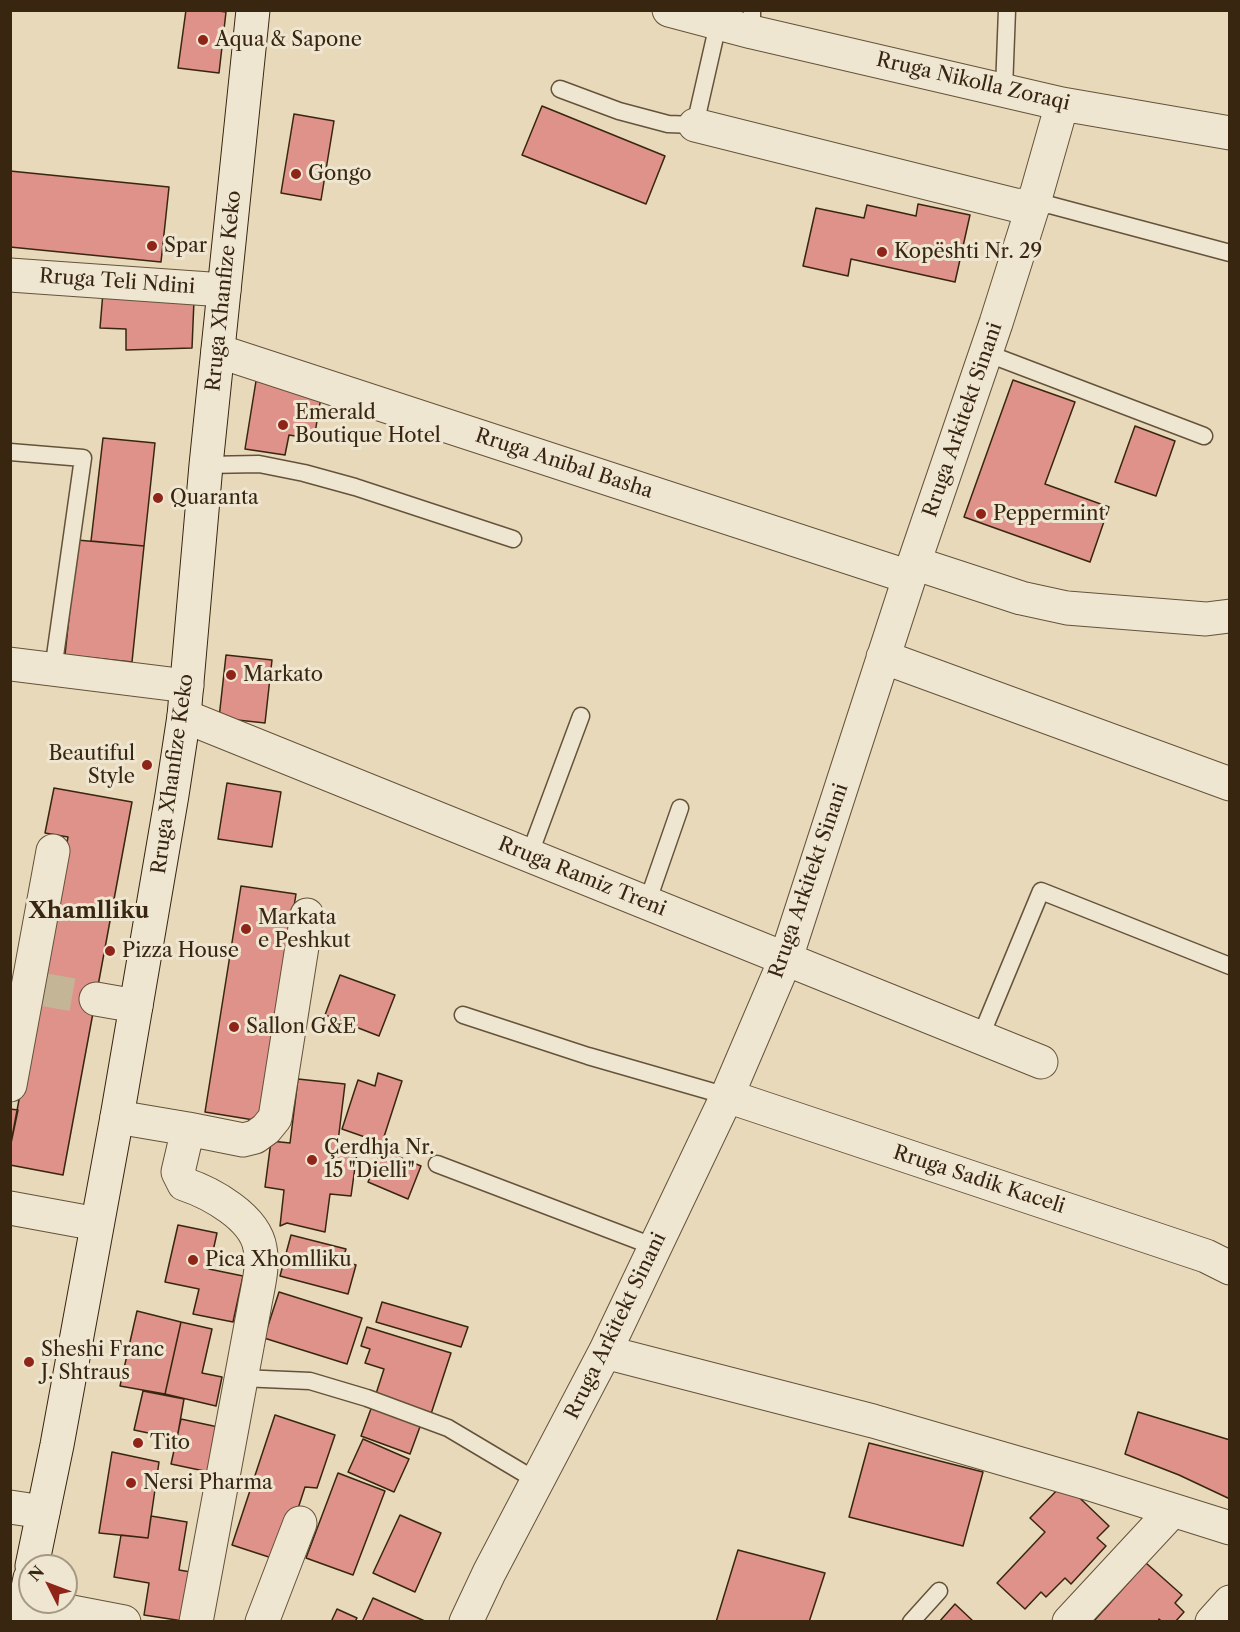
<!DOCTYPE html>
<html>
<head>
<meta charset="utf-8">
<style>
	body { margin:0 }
	#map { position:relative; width:1240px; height:1632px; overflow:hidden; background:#e7d9b9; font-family:"Libre Caslon Text",serif }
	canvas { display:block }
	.frame { position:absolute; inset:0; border:12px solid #382610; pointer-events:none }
	.north { position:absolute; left:18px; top:1554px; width:60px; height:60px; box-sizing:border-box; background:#efe6d2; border:2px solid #a69984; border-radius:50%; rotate:312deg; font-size:16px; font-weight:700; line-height:24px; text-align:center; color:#382610 }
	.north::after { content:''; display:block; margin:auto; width:21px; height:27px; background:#8f2418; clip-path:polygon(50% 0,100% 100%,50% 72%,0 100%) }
</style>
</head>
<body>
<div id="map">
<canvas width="1240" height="1632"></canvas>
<div class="frame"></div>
<div class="north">N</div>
</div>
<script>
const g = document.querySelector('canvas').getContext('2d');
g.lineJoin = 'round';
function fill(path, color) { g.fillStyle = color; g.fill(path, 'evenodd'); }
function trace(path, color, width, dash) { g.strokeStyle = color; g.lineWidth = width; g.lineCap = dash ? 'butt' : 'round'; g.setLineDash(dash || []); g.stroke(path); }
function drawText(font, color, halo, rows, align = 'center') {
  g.font = font + ' "Libre Caslon Text",serif'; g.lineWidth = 6; g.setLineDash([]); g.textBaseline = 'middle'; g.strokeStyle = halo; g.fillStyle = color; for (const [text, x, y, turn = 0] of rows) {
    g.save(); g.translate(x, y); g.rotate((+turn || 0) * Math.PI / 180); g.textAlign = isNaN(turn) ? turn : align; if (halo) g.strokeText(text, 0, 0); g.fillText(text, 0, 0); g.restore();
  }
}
const building = new Path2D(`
	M 186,10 L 212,10 L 226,12 L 219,73 L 178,68 Z
	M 542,106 L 665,156 L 646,204 L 522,155 Z
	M 294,114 L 334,121 L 321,200 L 281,193 Z
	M 10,171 L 169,187 L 161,262 L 10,247 Z
	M 918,204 L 970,215 L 955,282 L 851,259 L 848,276 L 803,266 L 816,208 L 864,218 L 867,205 L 916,216 Z
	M 103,292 L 194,300 L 192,348 L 126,350 L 126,329 L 100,328 Z
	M 1013,380 L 1075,402 L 1045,484 L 1109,507 L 1090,562 L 964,517 Z
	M 256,381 L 322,391 L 314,439 L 289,435 L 285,455 L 245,449 Z
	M 1135,426 L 1175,441 L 1156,496 L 1115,482 Z
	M 103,438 L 155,443 L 144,546 L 91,541 Z
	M 77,540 L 144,546 L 132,662 L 65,655 Z
	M 226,655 L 272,660 L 265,723 L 219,718 Z
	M 227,783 L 281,792 L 272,847 L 218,839 Z
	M 54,788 L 132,802 L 63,1175 L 10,1165 L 10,1148 L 68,837 L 45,833 Z
	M 241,886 L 296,894 L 260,1121 L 205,1112 Z
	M 340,975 L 395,995 L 379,1036 L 325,1015 Z
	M 378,1073 L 402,1081 L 382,1143 L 342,1129 L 358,1080 L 375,1086 Z
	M 298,1079 L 345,1084 L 337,1150 L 357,1153 L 351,1196 L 330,1194 L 325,1232 L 287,1223 L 280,1226 L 284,1190 L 265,1187 L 271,1141 L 290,1143 Z
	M 10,1109 L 18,1110 L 10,1148 Z
	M 382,1150 L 421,1166 L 408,1199 L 368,1182 Z
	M 178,1225 L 217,1233 L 209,1269 L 243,1276 L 233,1322 L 193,1314 L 199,1289 L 165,1282 Z
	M 291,1235 L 346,1249 L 342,1261 L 356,1265 L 348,1294 L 280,1276 Z
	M 279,1292 L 362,1318 L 347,1364 L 264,1338 Z
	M 382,1302 L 468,1327 L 461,1347 L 376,1322 Z
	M 137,1311 L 181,1322 L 165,1394 L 120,1386 Z
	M 181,1322 L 212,1329 L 202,1373 L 222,1377 L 216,1406 L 165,1394 Z
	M 367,1327 L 451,1353 L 430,1417 L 374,1400 L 384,1369 L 365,1363 L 370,1349 L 361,1346 Z
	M 143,1391 L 184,1399 L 177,1439 L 134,1430 Z
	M 372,1406 L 421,1424 L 410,1454 L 361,1436 Z
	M 1138,1412 L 1230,1440 L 1230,1499 L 1179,1475 L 1125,1454 Z
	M 275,1415 L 335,1435 L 317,1488 L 305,1487 L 281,1561 L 232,1545 Z
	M 181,1419 L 218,1427 L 209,1472 L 171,1464 Z
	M 363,1439 L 409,1459 L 394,1492 L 348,1472 Z
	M 869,1443 L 983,1472 L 963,1546 L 849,1517 Z
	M 112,1452 L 159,1462 L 148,1538 L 99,1533 Z
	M 338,1473 L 385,1491 L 353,1575 L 306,1558 Z
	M 1064,1483 L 1109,1526 L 1097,1538 L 1106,1546 L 1071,1584 L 1065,1578 L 1046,1597 L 1041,1592 L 1025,1609 L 997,1583 L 1045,1532 L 1030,1518 Z
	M 400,1515 L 441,1533 L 415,1592 L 373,1573 Z
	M 151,1516 L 187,1522 L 179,1570 L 191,1572 L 183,1621 L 144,1615 L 149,1583 L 114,1577 L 121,1535 L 148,1538 Z
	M 738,1550 L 825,1573 L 809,1622 L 716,1622 Z
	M 1146,1563 L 1182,1595 L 1175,1603 L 1184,1612 L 1175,1622 L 1162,1622 L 1159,1619 L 1158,1622 L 1093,1622 Z
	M 373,1598 L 427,1622 L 362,1622 Z
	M 955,1604 L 974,1622 L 939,1622 Z
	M 337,1609 L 357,1618 L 355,1622 L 331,1622 Z`);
const streetTunnel = new Path2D(`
	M 40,989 L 96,999`);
const lane = new Path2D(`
	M 752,32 L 752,10
	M 560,89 L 619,111 L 668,124 L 695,125 L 718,24
	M 1004,89 L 1007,10
	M 1033,206 L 1050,205 L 1230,253
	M 986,353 L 1204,436
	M 10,452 L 83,458 L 53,670
	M 206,465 L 259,464 L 304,473 L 355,487 L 513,539
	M 529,856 L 581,716
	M 647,903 L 680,808
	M 463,1015 L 588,1056 L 727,1096
	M 980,1038 L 1041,891 L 1230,966
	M 437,1164 L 655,1247
	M 241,1378 L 310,1381 L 367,1398 L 448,1428 L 537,1481
	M 911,1622 L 939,1591`);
const street = new Path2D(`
	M 669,10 L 752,32 L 1062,104 L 1230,133
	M 695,125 L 1015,205 L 1033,206
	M 10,275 L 224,290
	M 218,351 L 909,577
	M 914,563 L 1021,598 L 1067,608 L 1206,619 L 1230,616
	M 883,657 L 1230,784
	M 10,664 L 187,686
	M 184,716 L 1041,1062
	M 96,999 L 136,1006
	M 10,1085 L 53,851
	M 727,1096 L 1206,1256 L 1230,1268
	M 117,1117 L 188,1129 L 243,1140 L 255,1137 L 266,1129 L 275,1118 L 307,915
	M 188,1129 L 178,1172 L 184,1184 C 211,1193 255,1217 260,1248 C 264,1268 257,1290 254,1309 L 196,1622
	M 10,1208 L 97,1224
	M 605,1352 L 873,1421 L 1090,1484 L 1230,1528
	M 10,1507 L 43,1512
	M 25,1603 L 124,1622
	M 262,1622 L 300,1523
	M 466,1622 L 489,1573 L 605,1352 L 727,1096 L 786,958 L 914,563 L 996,323 L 1033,206 L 1062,104
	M 1069,1622 L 1172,1511
	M 1212,1622 L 1230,1602`);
const secondary = new Path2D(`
	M 32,1566 L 57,1445 L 117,1117 L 172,795 L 184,716 L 206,465 L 253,10
	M 21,1622 L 30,1578`);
const markers = [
	[203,40,6,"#8f2418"],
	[296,174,6,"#8f2418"],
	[152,246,6,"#8f2418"],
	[882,252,6,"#8f2418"],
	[283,425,6,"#8f2418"],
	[158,498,6,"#8f2418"],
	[981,514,6,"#8f2418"],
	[231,675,6,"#8f2418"],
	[147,765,6,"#8f2418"],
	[246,929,6,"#8f2418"],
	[110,951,6,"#8f2418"],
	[234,1027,6,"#8f2418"],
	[312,1160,6,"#8f2418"],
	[193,1260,6,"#8f2418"],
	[29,1362,6,"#8f2418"],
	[138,1443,6,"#8f2418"],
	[131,1483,6,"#8f2418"]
];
const poiNames = [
	["Aqua & Sapone",215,40],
	["Gongo",308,174],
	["Spar",164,246],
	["Kopështi Nr. 29",894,252],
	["Emerald",295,413],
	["Boutique Hotel",295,436],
	["Quaranta",170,498],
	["Peppermint",993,514],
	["Markato",243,675],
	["Beautiful",135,754,"right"],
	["Style",135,777,"right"],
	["Markata",258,918],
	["e Peshkut",258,941],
	["Pizza House",122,951],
	["Sallon G&E",246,1027],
	["Çerdhja Nr.",324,1148],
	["15 \"Dielli\"",324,1171],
	["Pica Xhomlliku",205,1260],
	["Sheshi Franc",41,1350],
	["J. Shtraus",41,1373],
	["Tito",150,1443],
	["Nersi Pharma",143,1483]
];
const streetNames = [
	["Rruga Nikolla Zoraqi",973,82,13],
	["Rruga Teli Ndini",117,282,4],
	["Rruga Xhanfize Keko",224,291,-84],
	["Rruga Arkitekt Sinani",963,420,-71],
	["Rruga Anibal Basha",564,464,18],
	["Rruga Xhanfize Keko",173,774,-82],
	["Rruga Ramiz Treni",582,877,22],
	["Rruga Arkitekt Sinani",809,881,-71],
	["Rruga Sadik Kaceli",979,1180,18],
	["Rruga Arkitekt Sinani",616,1326,-64]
];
const quarterNames = [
	["Xhamlliku",89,912]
];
fill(building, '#df9289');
trace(building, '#382610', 1.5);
trace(streetTunnel, '#c4b597', 33, [33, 16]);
trace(lane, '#64533a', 19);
trace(street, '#64533a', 35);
trace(secondary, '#382610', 35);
trace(lane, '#efe6d2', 16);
trace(street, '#efe6d2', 33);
trace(secondary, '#efe6d2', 33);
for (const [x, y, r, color] of markers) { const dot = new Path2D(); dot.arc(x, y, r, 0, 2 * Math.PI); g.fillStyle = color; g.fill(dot); trace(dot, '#efe6d2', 2); }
drawText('20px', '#382610', '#efe6d2', poiNames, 'left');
drawText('20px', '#382610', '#efe6d2', streetNames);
drawText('bold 22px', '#382610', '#efe6d2', quarterNames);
</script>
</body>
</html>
